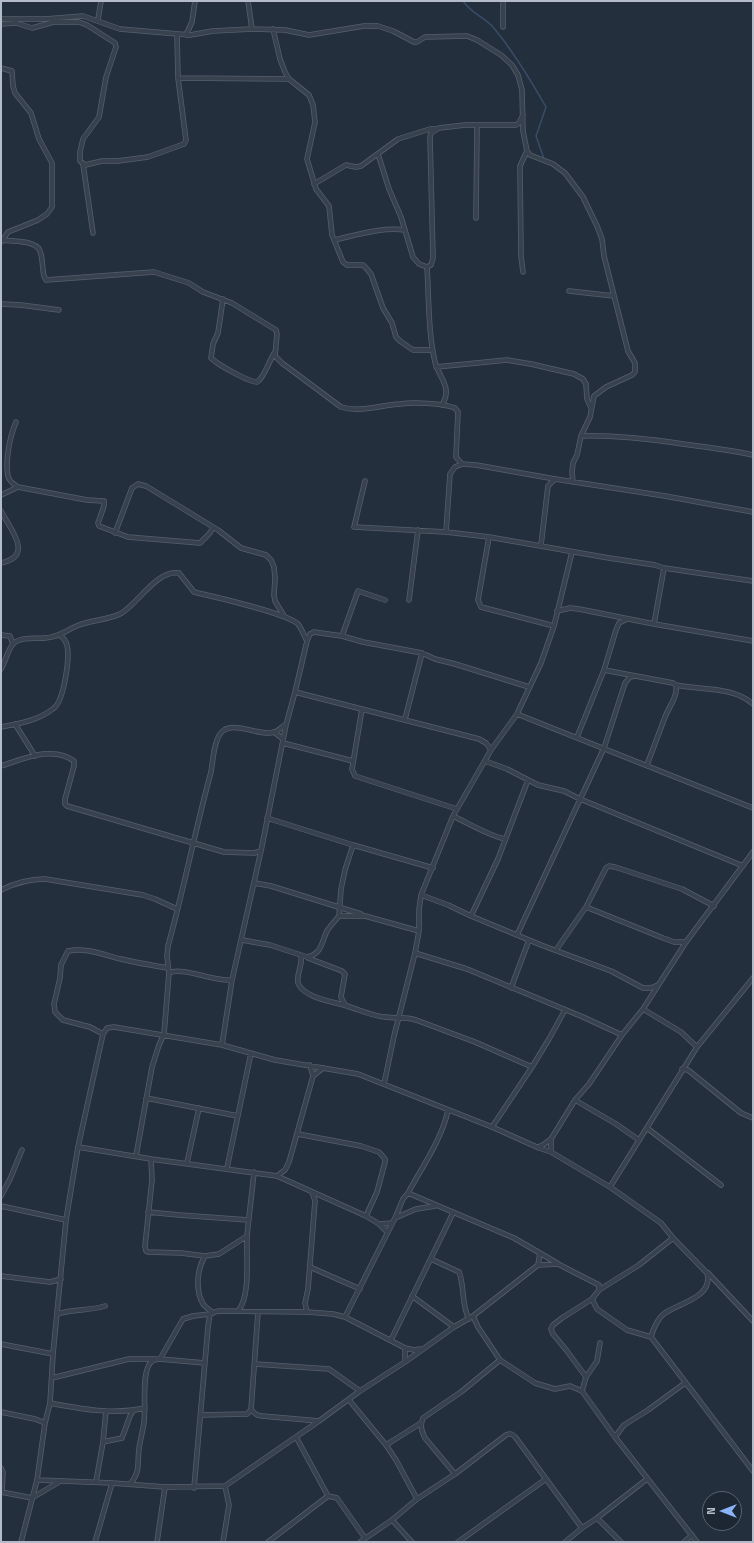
<!DOCTYPE html>
<html>
<head>
<meta charset="utf-8">
<style>
	body { margin:0 }
	#map { position:relative; width:754px; height:1543px; overflow:hidden; background:#242f3e; font-family:"Titillium Web",sans-serif }
	canvas { display:block }
	.frame { position:absolute; inset:0; border:2px solid #b4bcc9; pointer-events:none }
	.north { position:absolute; left:702px; top:1491px; width:40px; height:40px; box-sizing:border-box; background:#1d2633; border:1px solid #59626f; border-radius:50%; rotate:270deg; font-size:11px; font-weight:700; line-height:16px; text-align:center; color:#b4bcc9 }
	.north::after { content:''; display:block; margin:auto; width:14px; height:18px; background:#8ab4f8; clip-path:polygon(50% 0,100% 100%,50% 72%,0 100%) }
</style>
</head>
<body>
<div id="map">
<canvas width="754" height="1543"></canvas>
<div class="frame"></div>
<div class="north">N</div>
</div>
<script>
const g = document.querySelector('canvas').getContext('2d');
g.lineJoin = 'round';
function trace(path, color, width, dash) { g.strokeStyle = color; g.lineWidth = width; g.lineCap = dash ? 'butt' : 'round'; g.setLineDash(dash || []); g.stroke(path); }
const stream = new Path2D(`
	M 463,1 C 472,14 484,17 493,27 C 514,52 530,79 546,107 L 536,136 L 544,159`);
const minor = new Path2D(`
	M 248,1 L 252,29
	M 503,1 L 503,27
	M 1,19 L 45,19 L 83,16 L 120,29 L 190,35 L 213,31 L 252,29 L 285,30 L 309,35 L 364,26 L 378,26 L 393,31 L 414,42 L 417,42 L 425,37 L 467,36 L 477,40 L 501,55 L 512,65 L 518,75 L 522,90 L 523,131 L 527,151 L 530,155 L 553,164 L 565,173 L 583,197 L 597,226 L 602,239 L 604,256 L 628,351 L 635,363 L 635,372 L 632,375 L 606,387 L 594,396 L 590,417 L 581,436 L 577,455 L 573,463 L 572,472 L 573,482
	M 98,20 L 101,1
	M 1,24 L 16,23 L 32,28 L 54,22 L 79,22 L 87,25 L 115,43 L 116,47 L 106,77 L 99,117 L 83,139 L 80,152 L 80,161 L 85,165 L 102,161 L 118,161 L 148,157 L 184,144 L 186,140 L 178,78 L 177,34
	M 273,29 L 280,59 L 285,72 L 289,79 L 309,95 L 313,105 L 315,122 L 307,159 L 316,189 L 329,206 L 332,235 L 343,262 L 347,265 L 363,265 L 367,269 L 371,274 L 383,308 L 392,323 L 396,337 L 400,341 L 413,350 L 432,350
	M 186,35 L 192,22 L 195,1
	M 1,68 L 12,71 L 13,86 L 15,93 L 31,113 L 39,139 L 52,163 L 52,207 L 47,214 L 38,220 L 8,232 L 2,241
	M 178,78 L 289,79
	M 378,154 L 389,189 L 401,217 L 413,257 L 419,264 L 427,267
	M 83,164 L 93,233
	M 314,184 L 346,165 L 356,167 L 361,166 L 398,139 L 430,129 L 436,129
	M 476,218 L 477,125
	M 1,240 C 11,241 36,240 40,251 C 43,258 42,268 44,276 L 46,280 L 154,272 L 189,283 L 203,292 L 232,303 L 276,330 L 277,334 L 275,356 L 282,363 L 341,407 C 360,413 381,405 400,404 C 413,402 443,403 455,408 L 458,412 L 456,457 L 462,464
	M 334,240 C 357,235 381,227 405,230
	M 523,272 L 521,256 L 520,166 L 527,151
	M 569,291 L 614,296
	M 223,299 L 218,333 L 213,344 L 211,358 C 218,365 249,382 257,382 C 265,377 269,360 275,352
	M 1,304 L 21,305 L 59,310
	M 436,367 L 507,360 L 531,364 L 574,374 L 583,379 L 586,384 L 587,399 L 591,408
	M 442,405 C 453,387 439,378 435,362 C 428,332 429,298 427,267 L 431,265 L 433,258 L 430,137 L 431,133 L 439,128 L 465,125 L 516,125 L 519,123 L 523,115
	M 16,422 C 10,436 5,460 8,476 C 9,481 13,484 18,487 L 87,500 L 104,501 L 104,506 L 98,523 L 99,526 L 128,537 L 200,543 L 209,534 L 213,528
	M 581,436 C 615,435 649,439 683,444 C 706,447 730,450 753,455
	M 365,481 L 354,527 L 446,532 L 489,537 L 609,558 L 655,565 L 664,568 L 753,581
	M 1,495 L 18,487
	M 1,511 C 10,529 35,556 1,563
	M 446,532 L 450,474 L 455,467 L 462,464 L 476,465 L 555,479 L 665,496 L 753,512
	M 115,533 L 132,488 L 138,484 L 146,486 L 218,530 L 241,548 L 266,555 L 271,560 L 274,567 L 275,578 L 274,595 L 275,601 L 284,616
	M 489,537 L 478,600 L 481,607 L 554,626
	M 541,545 L 548,486 L 555,479
	M 409,600 L 418,530
	M 557,611 L 570,608 L 579,609 L 654,624 L 753,641
	M 654,624 L 664,568
	M 1,635 L 10,636 L 13,644
	M 342,636 L 358,591 L 385,600
	M 1,669 C 6,661 7,651 13,644 C 21,636 36,639 45,638 C 60,637 66,630 79,625 C 92,620 107,620 120,614 C 137,605 157,569 179,573 L 194,592 L 198,593 C 216,597 288,614 298,624 C 302,629 304,636 307,641
	M 604,670 L 673,683 L 676,685 C 678,696 669,707 665,717 C 659,733 653,749 647,765
	M 676,685 C 700,690 733,686 753,704
	M 295,692 L 479,739 L 486,743 L 491,750
	M 362,709 L 352,769 L 355,776 L 457,809
	M 517,714 L 753,808
	M 405,719 L 422,653
	M 15,724 L 35,756
	M 1,727 C 18,724 40,720 54,708 C 64,700 70,658 67,645 C 66,640 63,638 60,635
	M 274,732 L 283,739
	M 577,737 L 604,670 L 616,630 L 619,623 L 627,619
	M 283,743 L 353,761
	M 485,761 L 507,769 L 538,785 L 564,791 L 580,799 L 743,866
	M 1,766 C 23,759 53,745 74,761 L 74,766 L 65,799 L 65,804 L 67,806 L 224,852 L 254,853 L 261,851
	M 453,816 C 470,824 487,835 505,839
	M 267,818 L 353,845 L 433,868
	M 254,883 L 271,886 L 361,914
	M 1,890 C 15,883 30,879 45,879 L 143,895 L 155,899 L 177,909
	M 421,895 L 448,905 L 471,916 L 541,945 L 611,971 L 643,988 L 651,988 L 658,985
	M 586,907 L 663,938 L 674,942 L 686,942
	M 339,916 L 341,889 L 345,870 L 353,845
	M 471,916 L 498,859 L 528,780
	M 517,935 L 604,748 L 625,683 L 630,677 L 635,676
	M 242,940 L 270,945 L 307,957 C 322,954 321,943 327,931 C 330,926 335,921 339,916 L 365,916 L 419,931
	M 556,950 L 586,907 L 606,868 L 609,866 L 615,867 L 682,889 L 714,906
	M 415,953 L 467,969 L 583,1017 L 622,1035
	M 301,956 C 303,965 296,974 298,983 C 303,998 335,1002 347,1006 C 360,1010 372,1016 385,1017 C 397,1019 403,1016 416,1020 L 475,1042 L 532,1067 L 549,1039 L 565,1010
	M 308,958 L 342,971 L 345,974 L 341,997 L 345,1005
	M 169,973 C 182,966 214,982 232,980
	M 511,988 L 529,940
	M 643,1009 L 681,1032 L 697,1047
	M 103,1034 L 90,1027 L 63,1020 L 55,1012 L 54,1004 L 60,978 L 61,965 L 68,951 C 85,947 104,955 121,959 C 136,963 152,965 167,968
	M 222,1045 L 232,980 L 261,851 L 286,725 L 295,692 L 307,641 L 310,634 L 314,632 L 342,636 L 363,642 L 422,653 L 435,659 L 455,664 L 529,687
	M 682,1069 L 688,1070 L 741,1113 L 753,1118
	M 313,1076 L 323,1068
	M 384,1084 L 394,1036 L 415,953 L 419,931 L 419,910 L 421,895 L 453,816 L 491,750 L 517,714 L 541,663 L 554,626 L 572,552
	M 146,1098 L 238,1116
	M 575,1100 L 616,1124 L 639,1140
	M 492,1127 L 532,1067
	M 647,1128 L 721,1185
	M 298,1134 L 361,1146 L 379,1152 L 385,1159 L 385,1162 L 377,1192 L 366,1216
	M 78,1147 L 151,1159 L 277,1176 L 366,1216 L 379,1224 L 387,1232
	M 538,1147 L 543,1145 L 551,1139
	M 136,1156 L 152,1067 L 159,1045 L 164,1034 L 169,973 L 167,956 L 168,946 C 184,889 195,830 211,772 C 213,761 214,736 224,730 C 238,722 261,737 275,732 C 279,730 282,727 285,725
	M 151,1159 L 152,1180 L 145,1246 L 146,1251 L 148,1252 L 181,1253 L 205,1256
	M 187,1163 L 199,1108
	M 227,1168 L 251,1053
	M 277,1176 L 285,1170 L 289,1162 L 313,1076 L 310,1065
	M 610,1187 L 697,1047 L 753,978
	M 408,1193 L 514,1238 L 557,1263
	M 1,1196 L 10,1179 L 22,1150
	M 1,1206 L 66,1220
	M 148,1212 L 179,1215 L 249,1220
	M 395,1218 L 416,1209 L 435,1206
	M 379,1224 L 392,1223
	M 431,1259 L 459,1272 C 465,1287 461,1305 469,1319
	M 538,1265 L 540,1253
	M 310,1267 L 360,1289
	M 708,1273 L 753,1321
	M 1,1276 L 50,1282 L 61,1279
	M 599,1290 L 639,1265 L 673,1238
	M 412,1296 L 454,1327
	M 592,1299 L 597,1309 L 627,1330 L 651,1337 L 753,1471
	M 238,1311 C 251,1296 246,1257 247,1236 C 249,1215 252,1193 254,1172
	M 307,1312 L 305,1303 L 308,1289 L 315,1201 L 312,1192
	M 213,1313 C 210,1310 205,1307 203,1304 C 195,1290 197,1269 205,1256 L 219,1254 L 247,1236
	M 57,1314 C 73,1309 89,1311 105,1306
	M 473,1316 L 478,1327 L 500,1360 L 535,1383 L 555,1389 L 570,1386 L 582,1391 L 615,1437 L 697,1542
	M 345,1317 L 395,1218 L 403,1199 L 408,1193 C 421,1169 443,1137 448,1110
	M 651,1337 C 653,1329 658,1318 665,1313 C 679,1303 714,1297 707,1273 L 673,1238 L 661,1223 L 610,1187 L 551,1152 L 551,1139 L 575,1100 L 589,1084 L 622,1035 L 643,1009 L 686,942 L 753,852
	M 391,1340 L 453,1213
	M 1,1344 L 53,1354
	M 405,1348 L 405,1362
	M 160,1359 L 183,1319 L 193,1316 L 210,1314
	M 255,1364 L 329,1369 L 360,1391
	M 52,1378 L 129,1359 L 155,1359
	M 582,1391 L 586,1377 L 597,1361 L 600,1343
	M 349,1400 L 386,1445 L 396,1460 L 417,1499
	M 50,1403 C 81,1409 113,1415 145,1408
	M 251,1410 L 257,1415 L 262,1416 L 319,1421
	M 1,1412 L 35,1419 L 45,1423
	M 201,1415 L 247,1414 L 251,1410 L 258,1312
	M 296,1437 L 328,1496
	M 615,1437 L 624,1425 L 648,1410 L 685,1383
	M 103,1442 L 122,1438 L 130,1416 L 133,1411
	M 386,1445 L 421,1423
	M 1,1468 L 3,1472 L 2,1492
	M 455,1474 L 425,1438 C 421,1430 420,1425 423,1418 L 461,1392 L 500,1360
	M 37,1480 L 112,1483 L 165,1487 L 225,1486 L 319,1421 L 360,1391 L 405,1362 L 454,1327 L 473,1316 L 538,1265 L 558,1264 L 599,1285 L 599,1290 L 592,1299 L 562,1318 L 553,1325 L 551,1329 L 553,1334 L 567,1351 L 586,1377
	M 96,1482 L 103,1442 L 106,1411
	M 130,1484 C 141,1471 137,1464 139,1449 C 140,1440 143,1431 144,1422 C 146,1406 142,1381 148,1367 C 150,1361 155,1359 160,1359 L 205,1363
	M 194,1488 L 208,1327 L 210,1314 L 218,1311 L 307,1312 L 333,1314 L 345,1317 L 405,1348 L 414,1350 L 420,1349
	M 1,1492 L 32,1498 L 59,1482
	M 597,1518 L 621,1542
	M 392,1520 L 412,1542
	M 21,1542 L 37,1480 L 45,1423 L 50,1403 L 53,1354 L 66,1220 L 78,1147 L 103,1034 L 107,1028 L 114,1027 L 222,1045 L 275,1060 L 358,1074 L 492,1127 L 539,1148 L 551,1152
	M 95,1542 L 112,1483
	M 157,1542 L 165,1487
	M 223,1542 L 229,1505 L 225,1486
	M 268,1542 L 328,1496 L 337,1498 L 365,1538
	M 360,1542 L 392,1520 L 417,1499 L 455,1474 L 506,1435 C 511,1433 513,1434 516,1438 L 582,1528
	M 458,1542 L 546,1479
	M 565,1542 L 582,1528 L 597,1518 L 647,1479
	M 684,1542 L 692,1535`);
trace(stream, '#394c67', 1.5);
trace(minor, '#565f6c', 5.5);
trace(minor, '#38414e', 4);
</script>
</body>
</html>
